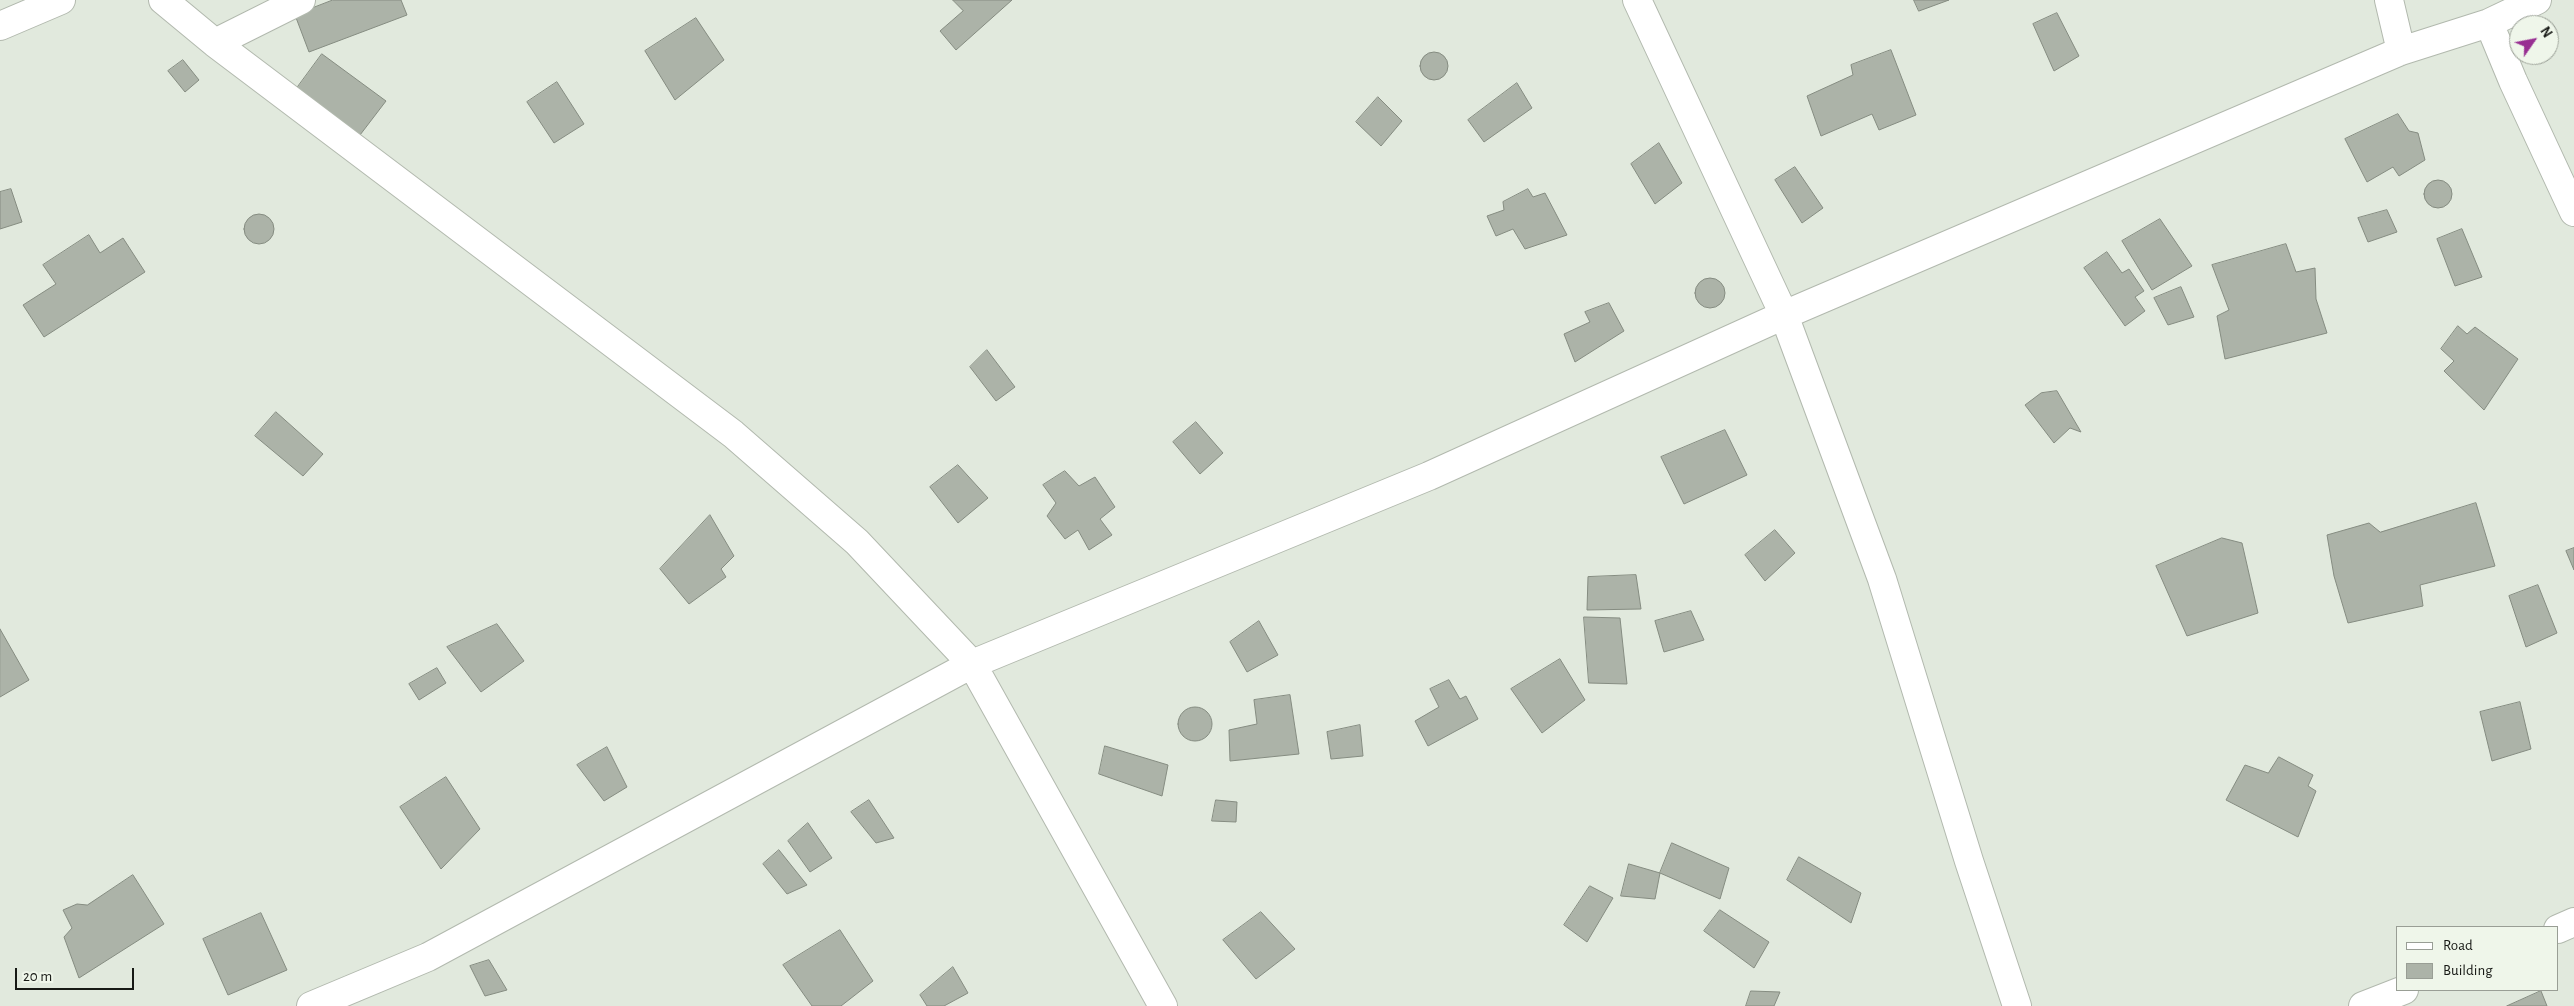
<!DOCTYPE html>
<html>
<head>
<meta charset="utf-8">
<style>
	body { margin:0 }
	#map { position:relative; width:2574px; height:1006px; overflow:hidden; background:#e1e9dd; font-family:"Alegreya Sans",sans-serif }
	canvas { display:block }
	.legend { position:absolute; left:2396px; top:926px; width:162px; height:65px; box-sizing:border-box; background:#eff6ea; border:1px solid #999e95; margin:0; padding:6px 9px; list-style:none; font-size:15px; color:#171915 }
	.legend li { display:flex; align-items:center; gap:10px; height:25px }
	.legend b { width:25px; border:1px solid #999e95 }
	.north { position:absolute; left:2509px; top:15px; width:50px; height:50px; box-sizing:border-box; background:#eff6ea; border:1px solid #999e95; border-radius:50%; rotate:57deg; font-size:14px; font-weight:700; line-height:20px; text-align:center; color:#171915 }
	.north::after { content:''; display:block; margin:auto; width:18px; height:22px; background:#982f92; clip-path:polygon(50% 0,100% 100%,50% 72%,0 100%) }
	.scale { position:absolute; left:15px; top:968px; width:119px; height:22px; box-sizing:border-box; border:2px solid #171915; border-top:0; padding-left:6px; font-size:15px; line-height:18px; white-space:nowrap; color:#171915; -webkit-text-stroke:4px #eff6ea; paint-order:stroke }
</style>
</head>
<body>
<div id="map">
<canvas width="2574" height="1006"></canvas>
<ul class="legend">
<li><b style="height:6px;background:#fff"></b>Road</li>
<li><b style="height:14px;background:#acb3a8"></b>Building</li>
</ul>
<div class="north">N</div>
<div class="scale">20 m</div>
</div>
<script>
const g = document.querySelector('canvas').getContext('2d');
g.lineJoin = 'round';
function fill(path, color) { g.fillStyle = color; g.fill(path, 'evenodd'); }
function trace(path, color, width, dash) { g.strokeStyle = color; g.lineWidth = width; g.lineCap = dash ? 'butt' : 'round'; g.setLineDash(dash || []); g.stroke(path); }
const building = new Path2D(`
	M 333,0 L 401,0 L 407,15 L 309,52 L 295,15 Z
	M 953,0 L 1012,0 L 956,50 L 940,31 L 963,11 Z
	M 1914,0 L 1949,0 L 1919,11 Z
	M 2057,13 L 2079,56 L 2054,71 L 2033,24 Z
	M 696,18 L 724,60 L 675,100 L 645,51 Z
	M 1891,50 L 1916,115 L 1879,130 L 1872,114 L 1821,136 L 1807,96 L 1853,75 L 1851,65 Z
	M1420 66a14 14 0 1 1 28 0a14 14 0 1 1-28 0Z
	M 322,54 L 386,101 L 360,135 L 297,88 Z
	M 183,60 L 199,80 L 185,92 L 168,71 Z
	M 557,82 L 584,124 L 554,143 L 527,102 Z
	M 1517,83 L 1532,108 L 1484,142 L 1468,120 Z
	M 1378,97 L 1402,121 L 1381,146 L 1356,122 Z
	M 2398,114 L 2409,131 L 2418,133 L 2425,160 L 2399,176 L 2393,167 L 2367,182 L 2345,139 Z
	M 1659,143 L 1682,183 L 1655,204 L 1631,164 Z
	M 1795,167 L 1823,208 L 1802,223 L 1775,180 Z
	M2424 194a14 14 0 1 1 28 0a14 14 0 1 1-28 0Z
	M 11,189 L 22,222 L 0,229 L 0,192 Z
	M 1528,189 L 1533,197 L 1545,193 L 1567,235 L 1525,249 L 1513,229 L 1496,236 L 1487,216 L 1504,210 L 1503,202 Z
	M 2387,210 L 2397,232 L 2368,242 L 2358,218 Z
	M244 229a15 15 0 1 1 30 0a15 15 0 1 1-30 0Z
	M 2160,219 L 2192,266 L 2152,290 L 2122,241 Z
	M 2462,229 L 2482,277 L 2455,286 L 2437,239 Z
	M 89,235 L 100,253 L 123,238 L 145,272 L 44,337 L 23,305 L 56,284 L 43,265 Z
	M 2286,244 L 2296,272 L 2315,268 L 2316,299 L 2327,333 L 2225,359 L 2217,316 L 2229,310 L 2212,265 Z
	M 2107,252 L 2122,273 L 2129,269 L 2144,291 L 2135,297 L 2145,311 L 2125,326 L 2084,268 Z
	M1695 293a15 15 0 1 1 30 0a15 15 0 1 1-30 0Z
	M 2181,287 L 2194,317 L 2168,325 L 2154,298 Z
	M 1609,303 L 1624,331 L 1575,362 L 1564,334 L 1590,322 L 1585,312 Z
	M 2458,326 L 2467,334 L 2475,327 L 2518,359 L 2484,410 L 2444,371 L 2454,361 L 2441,349 Z
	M 987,350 L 1015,387 L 996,401 L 970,367 Z
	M 2057,391 L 2081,432 L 2070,428 L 2054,443 L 2025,405 L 2041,393 Z
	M 276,412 L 323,454 L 303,476 L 255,436 Z
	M 1196,422 L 1223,453 L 1200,474 L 1173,442 Z
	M 1725,430 L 1747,475 L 1684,504 L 1661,457 Z
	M 958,465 L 988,498 L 958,523 L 930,487 Z
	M 1065,471 L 1079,486 L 1095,477 L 1115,507 L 1100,519 L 1112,535 L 1089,550 L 1078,530 L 1065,539 L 1047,516 L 1056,503 L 1043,485 Z
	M 2476,503 L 2495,566 L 2420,585 L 2423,606 L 2348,623 L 2334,576 L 2327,535 L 2369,523 L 2380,532 Z
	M 710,515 L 734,556 L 721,569 L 726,577 L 689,604 L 660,569 Z
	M 1775,530 L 1795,553 L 1765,581 L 1745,555 Z
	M 2222,538 L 2242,543 L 2258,613 L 2187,636 L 2156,566 Z
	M 2574,548 L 2574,570 L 2566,551 Z
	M 1636,575 L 1641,609 L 1587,610 L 1588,577 Z
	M 2538,585 L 2557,633 L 2526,647 L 2509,596 Z
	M 1691,611 L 1704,640 L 1664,652 L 1655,621 Z
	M 1584,617 L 1620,618 L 1627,684 L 1589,683 Z
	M 1259,621 L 1278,655 L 1247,672 L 1230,642 Z
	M 497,624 L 524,661 L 481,692 L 447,647 Z
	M 0,629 L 29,680 L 0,697 Z
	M 1560,659 L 1585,700 L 1542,733 L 1511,689 Z
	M 437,668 L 446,683 L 419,700 L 409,684 Z
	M 1449,680 L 1460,699 L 1466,696 L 1478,719 L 1428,746 L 1415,721 L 1439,707 L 1430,689 Z
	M 1290,695 L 1299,754 L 1230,761 L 1229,730 L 1257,724 L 1254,700 Z
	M 2520,702 L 2531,749 L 2492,761 L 2480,712 Z
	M1178 724a17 17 0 1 1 34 0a17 17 0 1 1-34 0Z
	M 1360,725 L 1363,756 L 1331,759 L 1327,732 Z
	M 1105,746 L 1168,765 L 1162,796 L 1099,774 Z
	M 607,747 L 627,787 L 604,801 L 577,765 Z
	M 2279,757 L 2313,775 L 2308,786 L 2316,791 L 2298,837 L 2226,800 L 2245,765 L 2268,773 Z
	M 446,777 L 480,829 L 441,869 L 400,807 Z
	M 869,800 L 894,838 L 876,843 L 851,812 Z
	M 1216,800 L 1237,802 L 1236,822 L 1212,821 Z
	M 808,823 L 832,858 L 810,872 L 788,841 Z
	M 1672,843 L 1729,868 L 1720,899 L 1660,873 Z
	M 779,850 L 807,885 L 787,894 L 763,864 Z
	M 1799,857 L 1861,893 L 1851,923 L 1787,880 Z
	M 1629,864 L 1660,873 L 1655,899 L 1621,896 Z
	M 133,875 L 164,924 L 79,978 L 64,937 L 72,928 L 63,910 L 77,904 L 87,905 Z
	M 1590,886 L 1613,898 L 1587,942 L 1564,925 Z
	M 1720,910 L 1769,942 L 1754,968 L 1704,931 Z
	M 1261,912 L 1295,949 L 1256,979 L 1223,940 Z
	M 261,913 L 287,970 L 228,995 L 203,939 Z
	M 840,930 L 873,981 L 841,1006 L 812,1006 L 783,965 Z
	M 489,960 L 507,990 L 485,996 L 470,966 Z
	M 953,967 L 968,993 L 944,1006 L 927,1006 L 920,995 Z
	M 1751,991 L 1780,992 L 1774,1006 L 1746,1006 Z
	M 2541,991 L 2547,1006 L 2507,1006 Z`);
const minor = new Path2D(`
	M 163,0 L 215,43 L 733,434 L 857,542 L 972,664 L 1163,1006
	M 1637,0 L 1784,315 L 1882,579 L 1969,861 L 2017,1006
	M 2389,0 L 2401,51
	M 2489,23 L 2513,81 L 2574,212
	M 0,26 L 61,0
	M 215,43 L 301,0
	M 2558,929 L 2574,922
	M 311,1006 L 428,957 L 972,664 L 1429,476 L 1784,315 L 2401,51 L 2489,23 L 2537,0
	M 2363,1006 L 2404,990`);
fill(building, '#acb3a8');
trace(building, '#858c81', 1);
trace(minor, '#b2b9ae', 30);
trace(minor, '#fff', 28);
</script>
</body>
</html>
